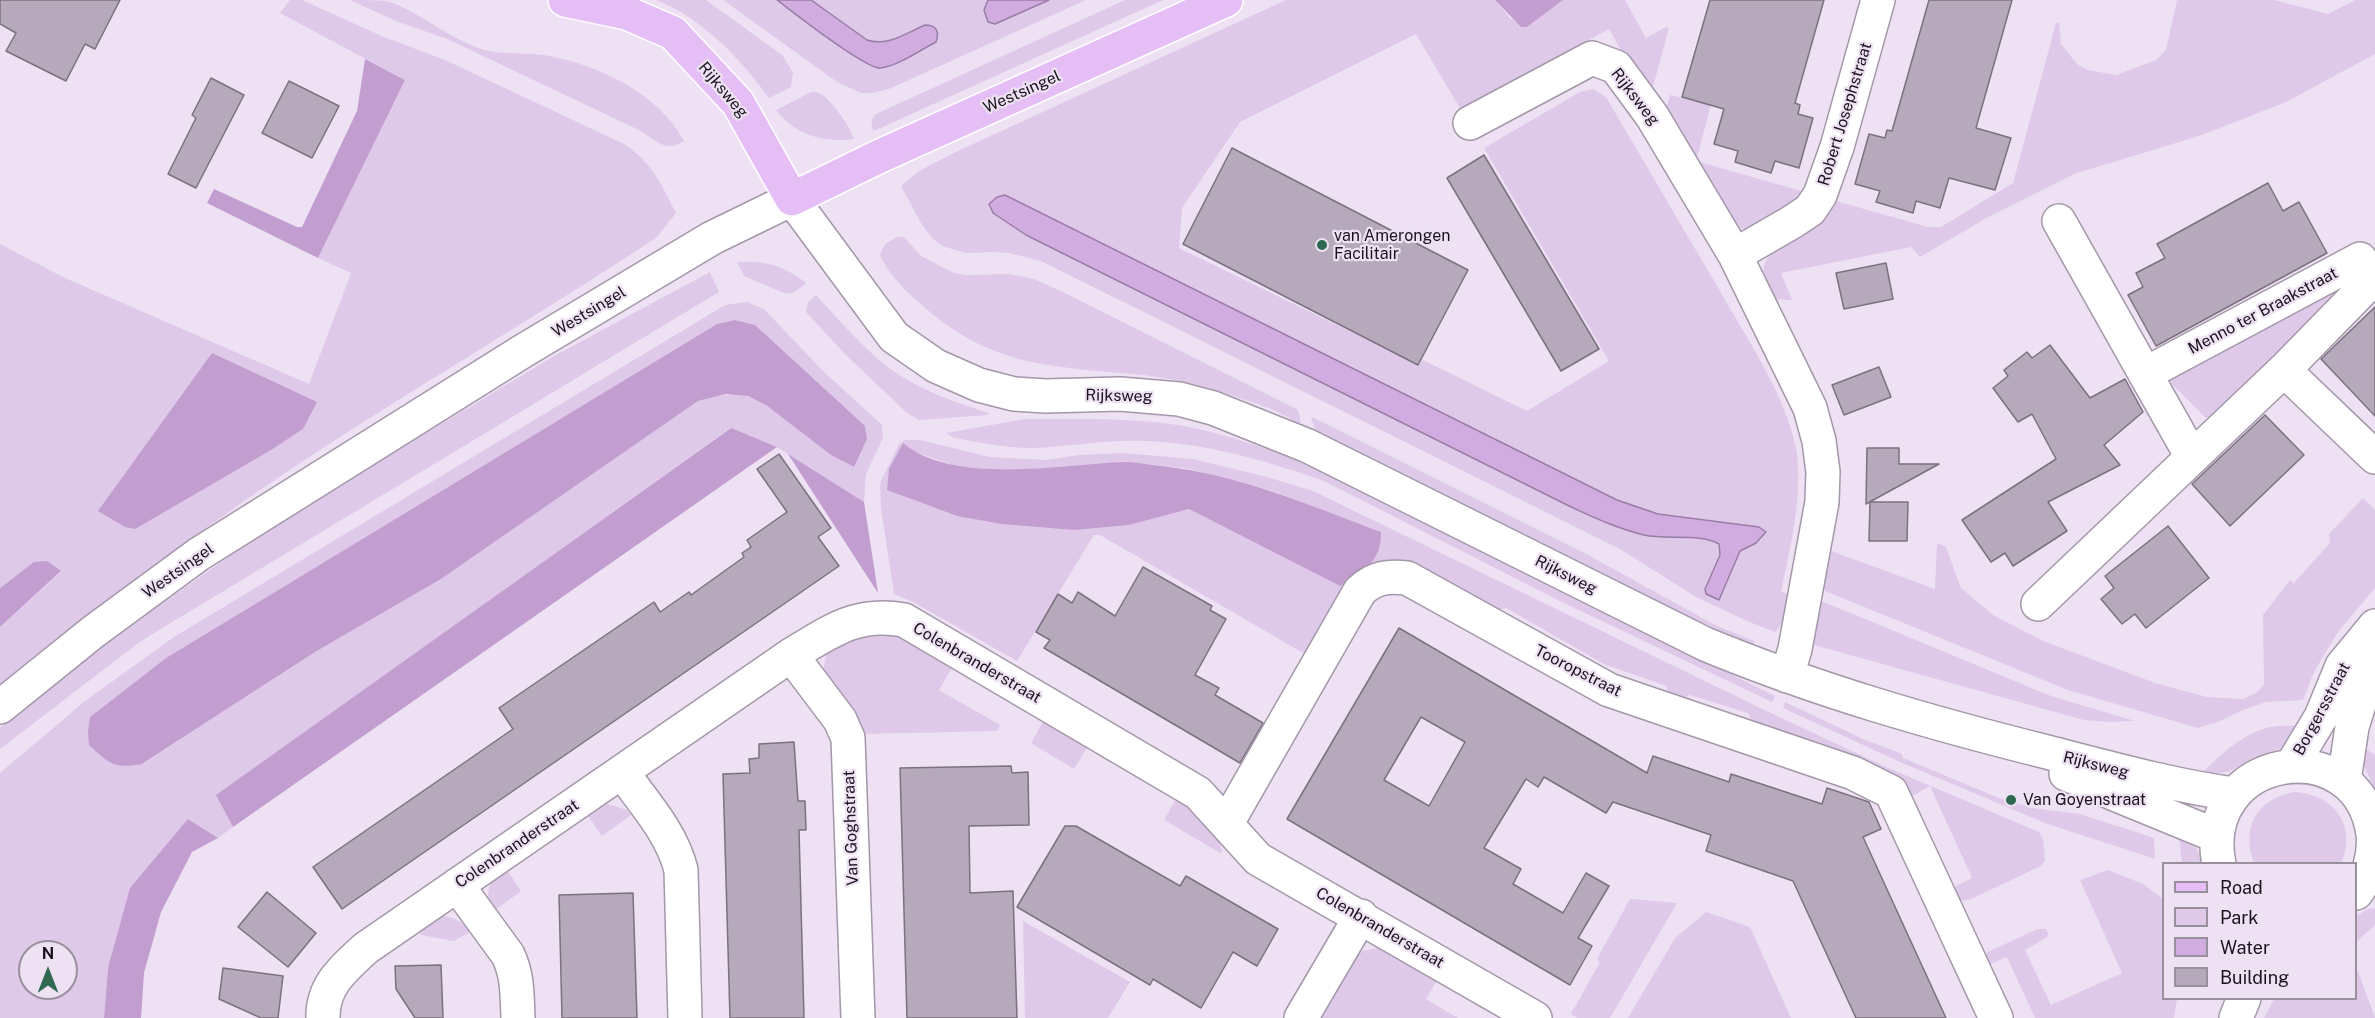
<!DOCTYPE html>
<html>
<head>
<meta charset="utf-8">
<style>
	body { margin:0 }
	#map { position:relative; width:2375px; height:1018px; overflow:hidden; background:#eee1f4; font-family:"Public Sans",sans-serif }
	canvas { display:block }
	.legend { position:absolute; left:2162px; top:862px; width:195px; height:138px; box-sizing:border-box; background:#eee1f4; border:2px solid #998f9d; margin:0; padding:8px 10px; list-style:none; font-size:18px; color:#19141b }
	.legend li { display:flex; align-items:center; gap:12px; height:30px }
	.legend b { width:30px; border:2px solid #998f9d }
	.north { position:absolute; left:18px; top:940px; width:60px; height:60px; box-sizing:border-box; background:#eee1f4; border:2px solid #998f9d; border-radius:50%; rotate:0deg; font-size:16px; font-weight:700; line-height:24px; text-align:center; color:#19141b }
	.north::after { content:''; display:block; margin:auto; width:21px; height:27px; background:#2f6952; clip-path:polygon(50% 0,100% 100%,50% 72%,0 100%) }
</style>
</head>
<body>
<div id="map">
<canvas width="2375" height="1018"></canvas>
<ul class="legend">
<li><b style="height:8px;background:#e5bef5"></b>Road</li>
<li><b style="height:16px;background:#dfc9e9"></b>Park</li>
<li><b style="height:16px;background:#d0ace0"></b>Water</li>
<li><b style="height:16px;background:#b5a9bb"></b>Building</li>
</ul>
<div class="north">N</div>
</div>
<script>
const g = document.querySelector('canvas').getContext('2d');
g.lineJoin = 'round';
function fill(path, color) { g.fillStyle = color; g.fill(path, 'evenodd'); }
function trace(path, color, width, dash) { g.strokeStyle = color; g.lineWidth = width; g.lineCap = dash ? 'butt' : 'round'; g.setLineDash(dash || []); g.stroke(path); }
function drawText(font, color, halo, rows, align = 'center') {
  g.font = font + ' "Public Sans",sans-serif'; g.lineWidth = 4.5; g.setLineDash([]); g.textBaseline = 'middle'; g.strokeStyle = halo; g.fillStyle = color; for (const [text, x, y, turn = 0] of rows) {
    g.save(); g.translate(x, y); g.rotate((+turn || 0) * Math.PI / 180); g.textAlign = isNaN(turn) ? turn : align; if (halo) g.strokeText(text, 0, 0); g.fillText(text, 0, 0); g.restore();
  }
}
const green = new Path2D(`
	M 290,0 L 302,0 L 384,37 L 445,60 L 624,144 C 652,162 661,184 676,213 L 656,238 C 533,319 405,393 282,475 C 184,541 92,614 0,688 L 0,627 L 61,572 L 19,573 L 0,588 L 0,244 L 65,278 L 309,384 L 351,273 L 318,258 L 405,80 L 280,13 Z
	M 350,0 C 361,0 376,0 387,1 C 421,12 450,40 485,50 C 504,55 524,52 544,55 C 596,64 658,92 684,141 C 667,153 655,141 641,131 L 447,39 L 396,21 Z
	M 656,0 L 706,0 L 782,55 L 793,72 L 791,87 L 769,98 C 740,58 702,18 656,0 Z
	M 723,0 L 776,0 L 862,61 L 925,25 C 906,33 887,47 867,40 L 811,0 L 988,0 L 984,10 L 995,24 L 1049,0 L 1086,0 L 889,89 L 873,93 L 861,93 L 837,82 Z
	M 1125,0 L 1163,0 L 874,131 C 870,124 871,120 876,114 Z
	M 1286,0 L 1495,0 L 1510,18 L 1527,27 L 1563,0 L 1625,0 L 1646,38 L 1666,27 L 1669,28 L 1650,98 L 1648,98 L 1609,29 L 1461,110 L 1416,34 L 1240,122 L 1182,208 L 1179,248 L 1419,365 L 1423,360 L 1527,411 L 1609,361 L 1484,148 L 1580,92 L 1593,89 L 1606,97 C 1644,162 1683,228 1721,293 C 1748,340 1785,395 1796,448 C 1804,490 1790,550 1781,592 L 1790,594 C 1787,609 1786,621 1775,632 L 1747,621 L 1696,597 L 1620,549 L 1041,261 L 1009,253 L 992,252 L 966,253 L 942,246 L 932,238 L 921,223 L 901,186 L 919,171 L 958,151 ZM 1006,195 L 1617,500 L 1658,514 L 1759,527 L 1763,528 L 1761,540 L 1740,551 L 1719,600 L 1706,594 L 1705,589 L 1720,554 L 1719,544 L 1715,542 L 1569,506 L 1075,260 L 997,197 Z
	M 2177,0 L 2274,0 L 2328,14 L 2355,0 L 2375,0 L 2375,54 L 2286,102 L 2202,135 L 2074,174 L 1988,217 L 1920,257 L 1911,247 L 1781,273 L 1792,300 L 1770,299 C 1750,250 1779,252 1811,229 C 1822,222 1829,212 1836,201 L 1928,227 L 1941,227 L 2013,183 L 2056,23 L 2059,23 L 2061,44 L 2077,64 L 2088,70 L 2116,75 L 2156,60 L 2166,50 Z
	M 811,92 C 815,92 817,92 821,94 C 830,98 852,129 854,139 C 824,143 795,135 776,110 Z
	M 1670,95 L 1711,105 L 1696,161 L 1805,192 L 1790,206 L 1750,227 L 1743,229 L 1732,228 L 1666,110 Z
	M 897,237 L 904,237 L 921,256 L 954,273 L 967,275 L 1010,274 L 1034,279 L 1063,292 L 1298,410 L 1301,422 L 1298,424 C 1282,411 1259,405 1240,398 C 1211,388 1181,380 1151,376 C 1061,366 997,371 924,307 C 907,292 889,276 880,255 L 885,244 Z
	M 737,262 C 766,261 783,265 806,283 C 799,289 793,295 784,293 L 744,276 Z
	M 710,272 L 719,292 L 141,641 L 0,749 L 0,728 L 81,661 L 241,548 L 308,504 L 556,355 Z
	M 2333,289 L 2337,293 L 2336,298 L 2211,418 L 2205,417 L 2171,383 L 2170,378 Z
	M 816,295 C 839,320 861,346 888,367 C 917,389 954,402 989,413 L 988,415 L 919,420 L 907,413 L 845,354 L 806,312 L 808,303 Z
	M 747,302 L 764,309 L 822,370 L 882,425 L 883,438 L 866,474 L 864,502 L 777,447 L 730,428 L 217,795 L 233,827 L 218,838 L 188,819 L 108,968 L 104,1018 L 0,1018 L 0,773 L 85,701 L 174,637 L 725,305 ZM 735,320 L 865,426 L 867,439 L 854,467 C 817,451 785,409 749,397 C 732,391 714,397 698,401 L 441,579 L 315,652 L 143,764 L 90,717 L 166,658 L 717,324 ZM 30,952 L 66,952 L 66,988 L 30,988 Z
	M 1312,417 L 1590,556 L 1717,626 L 1754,641 L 1754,645 L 1673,610 L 1317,432 L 1311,419 Z
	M 1025,419 C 1068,419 1111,418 1154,422 C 1217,428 1275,451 1333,476 L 1775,696 L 1772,702 L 1562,602 L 1324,481 C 1266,461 1207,443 1145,441 C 1107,439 1070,447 1031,448 C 1005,448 979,442 954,438 L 946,433 Z
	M 904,440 L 920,440 L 990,457 L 1045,460 L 1080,455 L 1123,453 L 1193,459 L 1267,477 L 1313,491 L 1777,716 L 1886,767 L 2039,832 L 2043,839 L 2045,860 L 2041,866 L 1969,900 L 1955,901 L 1950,889 L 1972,878 L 1930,786 L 1905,800 L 1756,729 L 1748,713 L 1690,695 L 1676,702 L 1672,701 L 1666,686 L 1604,664 L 1506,608 L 1490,612 L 1403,566 L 1310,657 L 1100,535 L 1094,535 L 1017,661 L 915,603 L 894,594 L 881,508 L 880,483 L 899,444 ZM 912,451 L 958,467 L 1019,471 L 1129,462 L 1190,469 L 1268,490 L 1381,532 L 1340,586 L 1189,509 L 1129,525 L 1075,530 L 957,516 L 895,493 Z
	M 2363,498 L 2375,510 L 2375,588 L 2338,632 L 2314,672 L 2303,700 L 2266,702 L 2243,710 L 2220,721 L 2198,728 L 2068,690 L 1825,591 L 1823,586 L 1831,551 L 1935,589 L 1937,543 L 1946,547 L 1961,588 L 1993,615 L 2043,641 L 2155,683 L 2207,697 L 2243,699 L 2256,693 L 2264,685 L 2263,615 L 2290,580 L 2294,583 L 2330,543 L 2329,534 Z
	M 1819,600 L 2051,696 L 2135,721 L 2110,722 L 2084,720 L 1814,645 L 1813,629 Z
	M 883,633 L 902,638 L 953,666 L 939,690 L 1000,725 L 997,731 L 860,734 L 823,671 L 827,651 L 855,635 Z
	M 1785,702 L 1863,739 L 1902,754 L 1903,758 L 1999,798 L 2032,808 L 2080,814 L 2154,838 L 2155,859 L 2045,823 L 1900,762 L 1783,708 Z
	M 1044,720 L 1088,746 L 1074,769 L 1031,743 Z
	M 2304,726 L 2283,748 L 2255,757 L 2228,772 L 2201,775 C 2220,754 2242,734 2270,727 C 2281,725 2293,726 2304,726 Z
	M 2360,745 L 2375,755 L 2375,790 L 2363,763 Z
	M 2294,792 C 2333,794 2358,825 2341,863 L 2254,863 C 2241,827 2256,800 2294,792 Z
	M 1177,797 L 1192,806 L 1220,840 L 1222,854 L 1164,820 Z
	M 608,804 L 627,810 L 631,815 L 602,836 L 586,813 L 599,805 Z
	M 2179,836 L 2196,848 L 2206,863 L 2182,863 Z
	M 506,869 L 521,891 L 494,911 C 482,893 490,879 506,869 Z
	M 2108,870 L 2143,884 L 2163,899 L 2164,998 L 2177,999 L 2174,1018 L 2035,1018 L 2007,957 L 1983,967 L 1984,954 L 2037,929 L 2046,929 L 2049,936 L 2025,950 L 2051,1005 L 2122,973 L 2080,880 Z
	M 1630,899 L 1677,903 L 1610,1018 L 1577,1018 L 1571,1014 L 1600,962 L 1597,959 Z
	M 2368,909 L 2375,908 L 2375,925 L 2356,942 L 2356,916 Z
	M 1706,912 L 1750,927 L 1791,1018 L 1628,1018 L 1675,938 Z
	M 443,916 C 456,918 462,921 470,932 L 454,941 L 421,935 L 418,930 L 432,919 Z
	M 1023,921 L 1130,982 L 1108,1018 L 1025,1018 Z
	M 1382,947 L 1438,978 L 1426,999 L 1458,1018 L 1317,1018 L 1358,952 Z
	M 2358,971 L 2375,1018 L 2264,1018 L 2274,999 L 2356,998 L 2356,972 Z`);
const forest = new Path2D(`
	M 1495,0 L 1563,0 L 1527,27 L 1521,27 Z
	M 365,59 L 405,80 L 318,258 L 207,203 L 214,189 L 297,227 L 302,227 L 357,111 Z
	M 735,320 L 755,325 L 865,426 L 867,439 L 854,467 L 831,455 L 766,405 L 748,396 L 726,394 L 698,401 L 441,579 L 315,652 L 142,764 C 114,769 110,764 89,745 L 88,732 L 90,717 L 166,658 L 717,324 Z
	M 212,353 L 317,402 L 303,429 L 271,450 L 135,529 L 125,527 L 98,511 Z
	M 731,428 L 777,447 L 233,827 L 216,795 Z
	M 903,443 C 954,486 1063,464 1126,462 C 1138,462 1150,465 1162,466 C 1239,475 1309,505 1381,532 C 1382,560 1363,574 1340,586 L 1189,509 L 1129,525 L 1075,530 L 1002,524 L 957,516 L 887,490 L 889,469 Z
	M 788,454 L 864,502 L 878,593 Z
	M 47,561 L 61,571 L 0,627 L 0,588 L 34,562 Z
	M 188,819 L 218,838 L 192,852 L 161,912 L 144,973 L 141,1018 L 104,1018 L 108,968 L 130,888 Z`);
const water = new Path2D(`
	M 777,0 L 811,0 L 867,40 C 887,47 906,33 925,25 C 936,25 940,31 936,42 C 920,50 900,65 881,68 C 866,70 793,12 777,0 Z
	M 988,0 L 1049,0 L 995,24 L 988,22 L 984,10 Z
	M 1005,195 L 1617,500 L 1658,514 L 1759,527 L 1766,532 L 1756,543 L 1740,551 L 1719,600 L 1706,594 L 1705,589 L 1720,555 L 1719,544 C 1702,533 1666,540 1644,535 C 1618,529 1593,517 1569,506 L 1026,235 L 993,213 L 989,204 L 997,197 Z`);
const building = new Path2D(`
	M 0,0 L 120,0 L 95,49 L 85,44 L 66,81 L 6,51 L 16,33 L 0,24 Z
	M 1710,0 L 1824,0 L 1795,103 L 1800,105 L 1798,114 L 1813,118 L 1799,168 L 1775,161 L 1771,173 L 1735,162 L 1738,151 L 1714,144 L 1724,109 L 1682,97 Z
	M 1929,0 L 2012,0 L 1976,128 L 2011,138 L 1995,190 L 1949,178 L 1940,208 L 1916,201 L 1913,213 L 1876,202 L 1880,191 L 1855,184 L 1869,134 L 1885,138 L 1887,130 L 1892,131 Z
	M 211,78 L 244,95 L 196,188 L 168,174 L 196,118 L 192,115 Z
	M 289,81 L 339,106 L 312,158 L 262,133 Z
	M 1232,148 L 1468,270 L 1418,365 L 1183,244 Z
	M 1484,155 L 1599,349 L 1561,371 L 1447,178 Z
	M 2268,183 L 2283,211 L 2299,202 L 2327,253 L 2156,346 L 2128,295 L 2143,287 L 2136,273 L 2165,258 L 2157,244 Z
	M 1886,263 L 1893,299 L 1844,309 L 1836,273 Z
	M 2375,307 L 2375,416 L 2321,359 Z
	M 2050,345 L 2090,398 L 2125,379 L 2143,412 L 2104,445 L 2120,465 L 2048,502 L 2067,531 L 2013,566 L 2005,553 L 1991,562 L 1962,520 L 2056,459 L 2032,414 L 2018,422 L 1993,388 L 2008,376 L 2004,370 L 2027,352 L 2032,358 Z
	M 1879,367 L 1891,397 L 1844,415 L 1832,385 Z
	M 2265,415 L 2304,455 L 2230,526 L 2192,484 Z
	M 1867,448 L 1899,448 L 1899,464 L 1939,464 L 1866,504 Z
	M 779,454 L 831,528 L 818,537 L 839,566 L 342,909 L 313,867 L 513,729 L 499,708 L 654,602 L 660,612 L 689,592 L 691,595 L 744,557 L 742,553 L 751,547 L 747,540 L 787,512 L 757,469 Z
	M 1870,502 L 1908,502 L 1907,541 L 1869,541 Z
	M 2168,526 L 2209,578 L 2146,628 L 2135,614 L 2122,624 L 2101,599 L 2114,588 L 2105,576 Z
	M 1143,567 L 1212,606 L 1210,610 L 1226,619 L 1195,675 L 1219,688 L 1215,695 L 1263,723 L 1240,763 L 1044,648 L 1050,640 L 1036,632 L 1058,594 L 1072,603 L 1078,592 L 1115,616 Z
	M 1399,628 L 1647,773 L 1653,756 L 1729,782 L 1731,774 L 1822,804 L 1827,788 L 1869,802 L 1881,829 L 1863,837 L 1946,1018 L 1856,1018 L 1793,881 L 1706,851 L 1711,835 L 1613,802 L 1606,813 L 1544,777 L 1538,787 L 1526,779 L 1484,848 L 1521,869 L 1513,884 L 1563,913 L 1586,873 L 1609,886 L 1578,938 L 1592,946 L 1570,985 L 1287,819 ZM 1421,717 L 1465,742 L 1429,806 L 1384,780 Z
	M 794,742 L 798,801 L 805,801 L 806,830 L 799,830 L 804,1018 L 730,1018 L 723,774 L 750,773 L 749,759 L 759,758 L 759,744 Z
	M 1011,766 L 1012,773 L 1028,772 L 1029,825 L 969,826 L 970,893 L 1013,891 L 1017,1018 L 907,1018 L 900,768 Z
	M 1065,826 L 1076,826 L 1180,886 L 1186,876 L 1278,929 L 1257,966 L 1233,952 L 1201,1008 L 1153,979 L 1150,985 L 1017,907 Z
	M 267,892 L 316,933 L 288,967 L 238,927 Z
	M 633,893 L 637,1018 L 562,1018 L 559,895 Z
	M 441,965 L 443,1018 L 415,1018 L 396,989 L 395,966 Z
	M 223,968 L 283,976 L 278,1018 L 261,1018 L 219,999 Z`);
const minor = new Path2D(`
	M 1470,123 L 1592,58 L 1616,67 L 1652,116 L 1735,255 L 1810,408 L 1819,441 L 1823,472 L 1822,502 L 1795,649 L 1787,676
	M 2059,221 L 2192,457
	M 1735,255 L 1792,222 L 1810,210 L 1820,195 L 1837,147 L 1878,0
	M 2284,370 L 2375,457
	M 2145,374 L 2360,259 L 2374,278
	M 2038,604 L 2284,370 L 2375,277
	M 791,655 L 840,720 L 848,738 L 858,1018
	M 0,707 L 93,632 L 199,554 L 523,351 L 712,238 L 792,199 L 894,337 L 936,366 L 979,385 L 1014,394 L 1046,396 L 1120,394 L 1179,399 L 1213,408 L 1308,446 L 1705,644 C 1816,690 1931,723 2047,752 C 2109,768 2170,785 2233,794
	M 2292,765 L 2321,717 L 2342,666 L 2375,626
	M 622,772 C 644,803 672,833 681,870 L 685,1018
	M 2066,774 L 2217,836
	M 2344,781 L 2352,727 L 2375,653
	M 1227,823 L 1360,591 C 1375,577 1388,576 1407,578 L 1609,690 L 1853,773 L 1891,792 L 1996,1018
	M 2219,864 C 2197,754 2358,727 2373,834 C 2375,855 2369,877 2356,893
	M 457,885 L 508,955 C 518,976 517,995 518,1018
	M 323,1018 C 322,986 344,968 366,948 L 791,655 C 830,632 856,611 904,620 L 1198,793 L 1258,859 L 1535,1018
	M 1301,1018 L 1361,916
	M 2236,1018 L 2244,998`);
const major = new Path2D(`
	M 565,0 L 627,13 L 673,33 L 738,103 L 792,199 L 878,157 L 1226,0`);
const markers = [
	[1322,245,6,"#2f6952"],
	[2011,800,6,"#2f6952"]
];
const streetNames = [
	["Rijksweg",723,90,50],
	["Westsingel",1022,92,-24],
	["Rijksweg",1635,97,52],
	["Robert Josephstraat",1845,114,-73],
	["Menno ter Braakstraat",2263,311,-28],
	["Westsingel",589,312,-31],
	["Rijksweg",1119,396,1],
	["Westsingel",178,571,-35],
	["Rijksweg",1566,575,27],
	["Colenbranderstraat",977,663,30],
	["Tooropstraat",1578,671,27],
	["Borgersstraat",2322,709,-62],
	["Rijksweg",2096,765,14],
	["Van Goghstraat",851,828,-92],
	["Colenbranderstraat",517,844,-34],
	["Colenbranderstraat",1380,928,30]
];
const poiNames = [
	["van Amerongen",1334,236],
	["Facilitair",1334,254],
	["Van Goyenstraat",2023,800]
];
fill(green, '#dfc9e9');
fill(forest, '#c19dd0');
fill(water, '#d0ace0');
trace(water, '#997ea5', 1.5);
fill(building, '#b5a9bb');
trace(building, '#7c7081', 1.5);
trace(minor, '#a497a9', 36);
trace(major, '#fff', 36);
trace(minor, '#fff', 33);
trace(major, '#e5bef5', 33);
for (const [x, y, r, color] of markers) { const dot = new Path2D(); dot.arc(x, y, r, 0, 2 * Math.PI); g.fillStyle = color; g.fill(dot); trace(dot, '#eee1f4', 2); }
drawText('16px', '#19141b', '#eee1f4', streetNames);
drawText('16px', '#19141b', '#eee1f4', poiNames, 'left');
</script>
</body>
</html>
